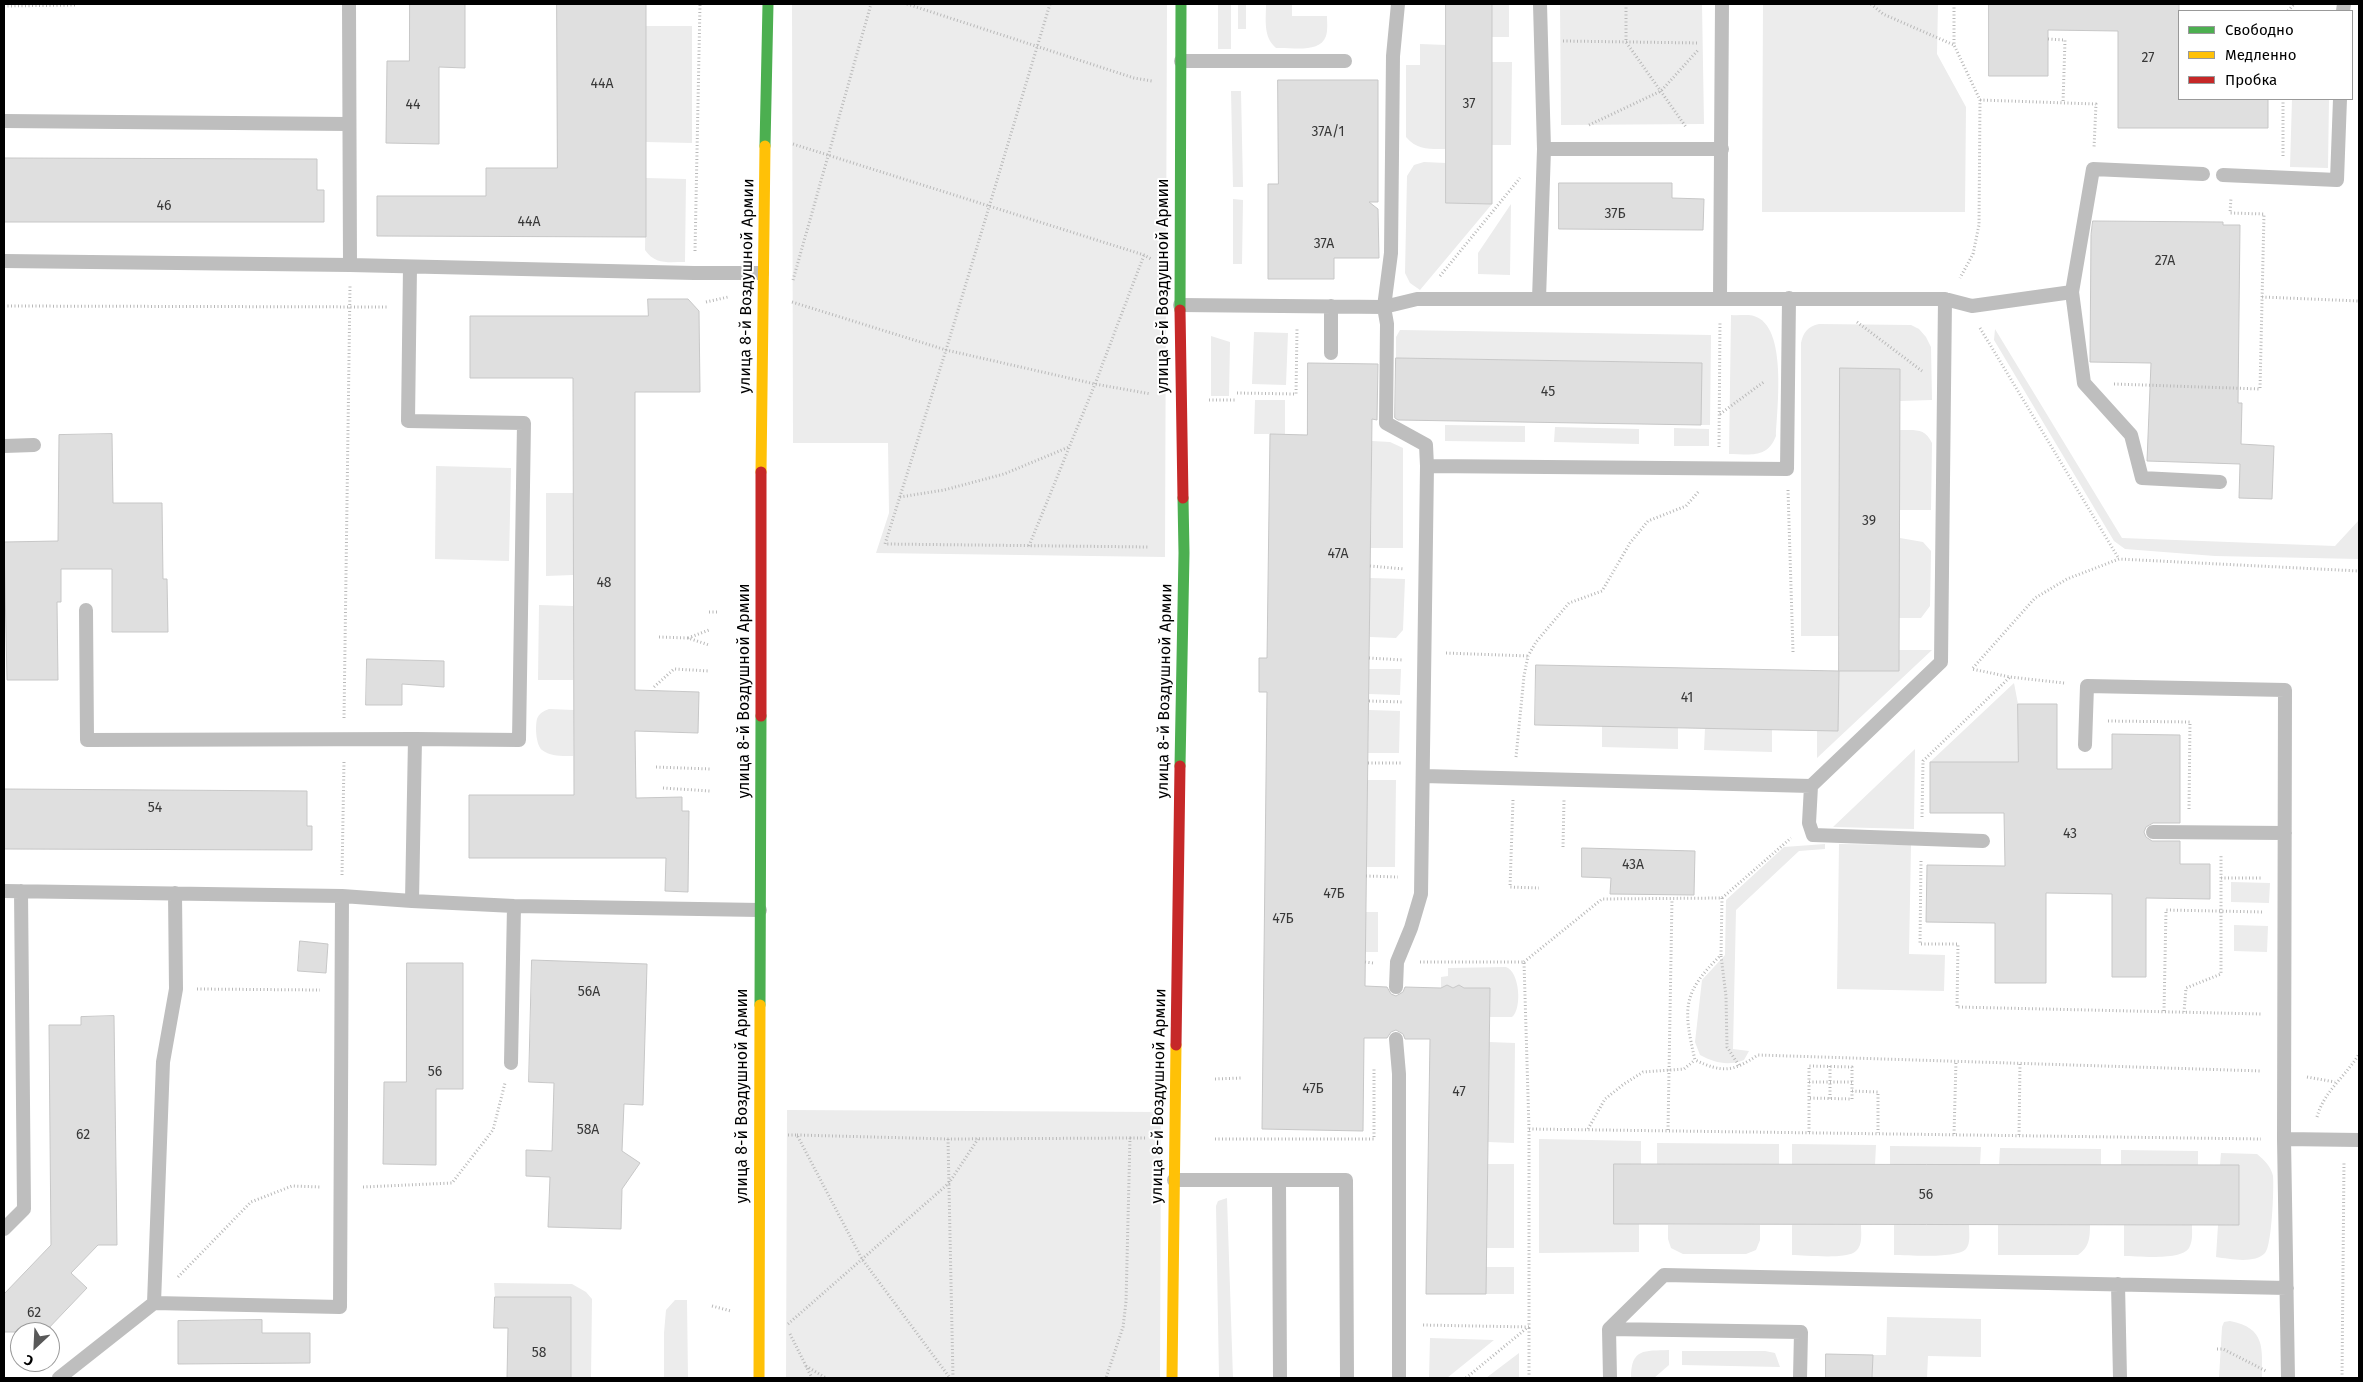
<!DOCTYPE html>
<html>
<head>
<meta charset="utf-8">
<style>
	body { margin:0 }
	#map { position:relative; width:2363px; height:1382px; overflow:hidden; background:#fff; font-family:"Fira Sans",sans-serif }
	canvas { display:block }
	.frame { position:absolute; inset:0; border:5px solid #000; pointer-events:none }
	.legend { position:absolute; left:2178px; top:10px; width:175px; height:90px; box-sizing:border-box; background:#fff; border:1px solid #999; margin:0; padding:6px 9px; list-style:none; font-size:15px; color:#000 }
	.legend li { display:flex; align-items:center; gap:10px; height:25px }
	.legend b { width:25px; border:1px solid #999 }
	.north { position:absolute; left:10px; top:1322px; width:50px; height:50px; box-sizing:border-box; background:#fff; border:1px solid #999; border-radius:50%; rotate:205deg; font-size:14px; font-weight:700; line-height:20px; text-align:center; color:#000 }
	.north::after { content:''; display:block; margin:auto; width:18px; height:22px; background:#595959; clip-path:polygon(50% 0,100% 100%,50% 72%,0 100%) }
</style>
</head>
<body>
<div id="map">
<canvas width="2363" height="1382"></canvas>
<div class="frame"></div>
<ul class="legend">
<li><b style="height:6px;background:#4caf50"></b>Свободно</li>
<li><b style="height:6px;background:#ffc107"></b>Медленно</li>
<li><b style="height:6px;background:#c62828"></b>Пробка</li>
</ul>
<div class="north">С</div>
</div>
<script>
const g = document.querySelector('canvas').getContext('2d');
g.lineJoin = 'round';
function fill(path, color) { g.fillStyle = color; g.fill(path, 'evenodd'); }
function trace(path, color, width, dash) { g.strokeStyle = color; g.lineWidth = width; g.lineCap = dash ? 'butt' : 'round'; g.setLineDash(dash || []); g.stroke(path); }
function drawText(font, color, halo, rows, align = 'center') {
  g.font = font + ' "Fira Sans",sans-serif'; g.lineWidth = 4; g.setLineDash([]); g.textBaseline = 'middle'; g.strokeStyle = halo; g.fillStyle = color; for (const [text, x, y, turn = 0] of rows) {
    g.save(); g.translate(x, y); g.rotate((+turn || 0) * Math.PI / 180); g.textAlign = isNaN(turn) ? turn : align; if (halo) g.strokeText(text, 0, 0); g.fillText(text, 0, 0); g.restore();
  }
}
const green = new Path2D(`
	M 792,4 L 1167,4 L 1165,557 L 876,553 L 889,513 L 888,443 L 793,443 Z
	M 1218,4 L 1231,4 L 1231,49 L 1218,49 Z
	M 1238,4 L 1246,4 L 1246,29 L 1238,29 Z
	M 1266,4 L 1292,4 L 1292,16 L 1327,16 C 1327,22 1328,30 1326,36 C 1320,54 1291,47 1276,48 C 1263,37 1266,20 1266,4 Z
	M 1492,4 L 1509,4 L 1509,37 L 1492,37 Z
	M 1560,4 L 1702,4 L 1704,124 L 1561,125 Z
	M 1763,4 L 1938,4 L 1937,54 L 1966,107 L 1965,212 L 1762,212 Z
	M 646,26 L 692,26 L 692,143 L 646,142 Z
	M 1420,44 L 1446,45 L 1446,149 C 1429,149 1417,150 1406,137 L 1406,65 L 1420,65 Z
	M 1492,62 L 1512,62 L 1511,145 L 1492,145 Z
	M 1231,91 L 1241,91 L 1243,187 L 1233,187 Z
	M 2292,99 L 2329,99 L 2328,168 L 2290,167 Z
	M 1424,162 L 1446,163 L 1446,203 L 1492,204 L 1420,290 L 1410,283 L 1405,273 L 1407,176 L 1414,165 Z
	M 646,178 L 686,179 L 685,262 C 669,262 655,265 645,250 Z
	M 1233,199 L 1243,200 L 1242,264 L 1233,264 Z
	M 1511,204 L 1510,275 L 1478,274 L 1478,253 Z
	M 1731,315 C 1738,316 1748,314 1754,316 C 1788,326 1777,408 1776,436 C 1767,459 1750,454 1729,454 Z
	M 1819,324 L 1911,325 L 1919,329 L 1926,337 L 1931,347 L 1932,400 L 1900,401 L 1900,369 L 1840,369 L 1839,636 L 1801,636 L 1801,343 C 1803,333 1808,326 1819,324 Z
	M 1995,329 L 2122,538 L 2335,546 L 2359,520 L 2359,559 L 2215,556 L 2125,549 L 2114,541 L 1994,340 Z
	M 1400,330 L 1711,335 L 1710,425 L 1701,425 L 1701,363 L 1396,358 L 1396,337 Z
	M 1254,332 L 1288,333 L 1286,385 L 1252,384 Z
	M 1211,336 L 1230,342 L 1229,396 L 1211,396 Z
	M 1255,400 L 1285,400 L 1285,434 L 1254,434 Z
	M 1445,425 L 1525,426 L 1525,442 L 1445,441 Z
	M 1555,427 L 1639,429 L 1639,444 L 1554,442 Z
	M 1674,428 L 1709,429 L 1709,446 L 1674,446 Z
	M 1900,430 C 1916,430 1925,428 1932,443 L 1931,510 L 1900,510 Z
	M 1372,441 L 1390,442 L 1403,448 L 1403,548 L 1371,548 Z
	M 436,466 L 511,468 L 509,561 L 435,559 Z
	M 546,493 L 573,493 L 573,575 L 546,576 Z
	M 1900,538 L 1923,542 L 1931,551 L 1930,606 L 1921,618 L 1899,618 Z
	M 1370,578 L 1405,579 L 1403,630 L 1396,638 L 1370,637 Z
	M 539,605 L 573,606 L 573,680 L 538,680 Z
	M 1899,650 L 1932,650 L 1817,758 L 1817,730 L 1839,671 L 1899,671 Z
	M 1369,669 L 1401,669 L 1400,695 L 1369,694 Z
	M 2014,683 L 2018,704 L 2018,762 L 1930,762 Z
	M 549,709 L 574,710 L 573,756 C 563,756 551,757 542,750 C 536,745 535,727 537,719 C 539,713 544,711 549,709 Z
	M 1369,710 L 1400,711 L 1399,753 L 1368,753 Z
	M 1602,726 L 1678,727 L 1678,749 L 1602,747 Z
	M 1705,728 L 1772,729 L 1772,752 L 1704,750 Z
	M 1915,749 L 1914,829 L 1833,827 Z
	M 1368,780 L 1396,780 L 1395,867 L 1366,867 Z
	M 1825,844 L 1825,849 L 1799,851 L 1736,910 L 1733,1049 L 1749,1051 L 1744,1060 C 1728,1066 1715,1063 1700,1055 L 1695,1042 L 1702,980 L 1725,955 L 1726,900 L 1784,847 Z
	M 1839,844 L 1911,845 L 1909,954 L 1945,955 L 1944,991 L 1837,989 Z
	M 2231,882 L 2270,883 L 2269,903 L 2231,902 Z
	M 1366,912 L 1378,912 L 1378,952 L 1365,952 Z
	M 2234,925 L 2268,926 L 2267,952 L 2234,951 Z
	M 1506,967 C 1520,972 1522,1009 1512,1017 L 1489,1017 L 1490,988 L 1464,988 L 1459,985 L 1453,988 L 1447,985 L 1441,988 L 1441,977 L 1448,976 L 1448,968 Z
	M 1489,1042 L 1515,1043 L 1514,1143 L 1488,1142 Z
	M 787,1110 L 1161,1112 L 1160,1378 L 786,1378 Z
	M 1539,1139 L 1641,1141 L 1641,1164 L 1614,1165 L 1614,1224 L 1639,1224 L 1639,1252 L 1539,1253 Z
	M 1657,1143 L 1779,1144 L 1779,1164 L 1657,1164 Z
	M 1792,1144 L 1876,1145 L 1875,1165 L 1792,1165 Z
	M 1890,1146 L 1981,1147 L 1980,1165 L 1890,1165 Z
	M 2000,1148 L 2101,1149 L 2101,1165 L 1999,1165 Z
	M 2121,1150 L 2198,1151 L 2198,1165 L 2121,1165 Z
	M 2221,1153 L 2257,1154 C 2264,1160 2271,1166 2273,1176 C 2274,1187 2272,1246 2265,1253 C 2255,1264 2230,1259 2216,1257 L 2218,1225 L 2239,1225 L 2220,1165 Z
	M 1488,1164 L 1514,1164 L 1514,1248 L 1487,1248 Z
	M 1227,1198 L 1233,1378 L 1219,1378 L 1216,1206 L 1218,1201 Z
	M 1668,1225 L 1760,1225 L 1760,1240 L 1756,1250 L 1746,1254 L 1683,1254 L 1671,1248 L 1668,1239 Z
	M 1792,1225 L 1861,1225 C 1861,1233 1863,1245 1856,1251 C 1847,1260 1805,1255 1792,1255 Z
	M 1894,1225 L 1969,1225 C 1969,1232 1971,1243 1966,1249 C 1956,1259 1909,1255 1894,1255 Z
	M 1998,1225 L 2090,1225 C 2090,1239 2089,1247 2078,1255 L 1998,1255 Z
	M 2124,1225 L 2192,1225 C 2192,1233 2193,1241 2189,1248 C 2181,1261 2138,1256 2124,1256 Z
	M 1486,1267 L 1514,1267 L 1514,1294 L 1486,1294 Z
	M 494,1283 L 572,1284 L 586,1292 L 592,1299 L 591,1378 L 571,1378 L 571,1297 L 495,1297 Z
	M 675,1300 L 687,1300 L 688,1378 L 664,1378 L 664,1333 L 666,1310 Z
	M 1887,1317 L 1981,1319 L 1981,1357 L 1928,1356 L 1927,1378 L 1872,1378 L 1873,1355 L 1886,1355 Z
	M 2230,1321 C 2266,1328 2262,1348 2262,1378 L 2219,1378 L 2222,1327 L 2224,1322 Z
	M 1430,1338 L 1494,1340 L 1447,1378 L 1429,1378 Z
	M 1669,1350 L 1669,1365 L 1654,1378 L 1631,1378 C 1631,1348 1644,1351 1669,1350 Z
	M 1682,1351 L 1765,1351 L 1775,1353 L 1780,1367 L 1682,1365 Z
	M 1519,1353 L 1519,1378 L 1486,1378 Z`);
const building = new Path2D(`
	M 410,4 L 465,4 L 465,68 L 439,67 L 439,144 L 386,143 L 387,61 L 409,61 Z
	M 557,4 L 646,4 L 646,237 L 377,236 L 377,196 L 486,196 L 486,168 L 557,168 Z
	M 1446,4 L 1492,4 L 1492,204 L 1446,203 Z
	M 1989,4 L 2179,4 L 2179,99 L 2268,99 L 2268,128 L 2118,128 L 2118,31 L 2048,30 L 2048,76 L 1989,76 Z
	M 1278,80 L 1378,80 L 1378,202 L 1369,202 L 1378,209 L 1379,258 L 1334,258 L 1334,279 L 1268,279 L 1268,184 L 1278,184 Z
	M 4,158 L 317,159 L 317,190 L 324,190 L 324,222 L 4,222 Z
	M 1559,183 L 1672,183 L 1672,198 L 1704,199 L 1703,230 L 1559,229 Z
	M 2093,221 L 2223,222 L 2223,225 L 2240,225 L 2238,403 L 2242,403 L 2241,444 L 2274,446 L 2272,499 L 2239,498 L 2240,464 L 2147,461 L 2151,363 L 2090,362 L 2091,235 Z
	M 648,299 L 688,299 L 699,311 L 700,392 L 635,392 L 635,690 L 699,692 L 698,733 L 635,731 L 636,798 L 682,797 L 682,811 L 689,811 L 688,892 L 665,891 L 666,858 L 469,858 L 469,795 L 574,795 L 573,378 L 470,378 L 470,316 L 648,316 Z
	M 1396,358 L 1702,363 L 1701,425 L 1398,420 L 1395,418 Z
	M 1308,363 L 1378,364 L 1377,420 L 1372,419 L 1365,986 L 1387,987 L 1391,994 L 1396,996 L 1403,992 L 1405,987 L 1441,988 L 1447,985 L 1453,988 L 1459,985 L 1464,988 L 1490,988 L 1486,1294 L 1426,1294 L 1430,1039 L 1405,1039 L 1403,1034 L 1396,1030 L 1391,1032 L 1387,1038 L 1364,1038 L 1363,1131 L 1262,1129 L 1267,692 L 1259,692 L 1259,658 L 1267,658 L 1270,434 L 1307,435 Z
	M 1840,368 L 1900,369 L 1899,671 L 1839,671 Z
	M 112,434 L 113,503 L 162,503 L 163,579 L 167,579 L 168,632 L 112,632 L 112,569 L 61,569 L 61,602 L 57,602 L 58,680 L 7,680 L 4,542 L 58,541 L 59,435 Z
	M 367,659 L 444,661 L 444,687 L 402,684 L 402,705 L 366,705 Z
	M 1536,665 L 1839,671 L 1838,731 L 1535,725 Z
	M 2018,704 L 2057,704 L 2057,769 L 2112,769 L 2112,734 L 2180,735 L 2180,823 L 2153,823 L 2146,827 L 2144,832 L 2146,837 L 2152,841 L 2180,841 L 2180,864 L 2210,864 L 2210,899 L 2146,898 L 2146,977 L 2112,977 L 2112,894 L 2046,893 L 2046,983 L 1995,983 L 1995,923 L 1926,922 L 1927,865 L 2005,866 L 2004,813 L 1930,813 L 1930,762 L 2018,762 Z
	M 4,789 L 307,791 L 307,826 L 312,826 L 312,850 L 4,849 Z
	M 1582,848 L 1695,851 L 1694,895 L 1610,894 L 1611,878 L 1582,877 Z
	M 300,941 L 328,944 L 326,973 L 298,971 Z
	M 532,960 L 647,964 L 643,1105 L 624,1104 L 622,1151 L 640,1163 L 622,1189 L 621,1229 L 548,1227 L 550,1177 L 526,1176 L 526,1150 L 552,1151 L 554,1083 L 529,1082 Z
	M 407,963 L 463,963 L 463,1089 L 436,1089 L 436,1165 L 383,1164 L 384,1082 L 406,1082 Z
	M 114,1016 L 117,1245 L 98,1245 L 71,1273 L 87,1288 L 45,1332 L 4,1332 L 4,1294 L 51,1245 L 49,1025 L 81,1025 L 81,1017 Z
	M 1614,1164 L 2239,1165 L 2239,1225 L 1614,1224 Z
	M 495,1297 L 571,1297 L 571,1378 L 507,1378 L 508,1328 L 494,1328 Z
	M 262,1320 L 262,1333 L 310,1333 L 310,1363 L 178,1364 L 178,1321 Z
	M 1826,1354 L 1873,1355 L 1872,1378 L 1826,1378 Z`);
const path = new Path2D(`
	M 907,4 L 1134,78 L 1152,81
	M 1050,4 L 946,350 L 885,544 L 1149,547
	M 1626,4 L 1626,42 L 1686,127
	M 1871,4 L 1883,14 L 1954,45
	M 1954,4 L 1954,45 L 1980,100 L 1979,225 L 1973,254 L 1960,278
	M 4,6 L 77,5
	M 2288,11 L 2294,4
	M 2048,39 L 2065,40 L 2063,103
	M 1563,41 L 1699,43
	M 1980,100 L 2096,104 L 2094,148
	M 1589,125 L 1661,91 L 1699,49
	M 793,144 L 1144,255 L 1151,259
	M 2283,156 L 2283,99
	M 695,251 L 700,4
	M 1440,276 L 1520,178
	M 793,280 L 871,4
	M 2262,297 L 2359,301
	M 706,302 L 728,297
	M 792,302 L 946,350 L 1095,384 L 1151,394
	M 4,306 L 388,307
	M 1857,322 L 1922,371
	M 1980,328 L 2119,559
	M 2114,384 L 2260,389 L 2264,214 L 2230,213 L 2231,198
	M 1237,393 L 1296,394 L 1297,329
	M 1209,400 L 1236,400
	M 1720,414 L 1765,381
	M 1719,447 L 1720,321
	M 1788,490 L 1793,652
	M 900,497 L 944,490 L 1004,474 L 1069,447
	M 1029,546 L 1095,384 L 1144,255
	M 1370,566 L 1404,569
	M 709,612 L 719,612
	M 659,637 L 688,638 L 709,645
	M 688,638 L 709,630
	M 1446,653 L 1528,656
	M 1369,658 L 1403,660
	M 2064,683 L 2010,677 L 1972,669 L 2035,598 L 2067,579 L 2119,559 L 2359,571
	M 654,687 L 674,669 L 709,671
	M 1369,701 L 1403,702
	M 344,718 L 350,286
	M 2108,721 L 2190,722 L 2189,809
	M 1516,757 L 1524,676 L 1528,656 L 1536,642 L 1569,603 L 1602,591 L 1630,543 L 1648,521 L 1686,506 L 1699,491
	M 1368,763 L 1401,763
	M 656,767 L 710,769
	M 663,788 L 710,791
	M 1513,800 L 1510,887 L 1539,888
	M 1922,817 L 1923,761 L 2010,677
	M 1563,847 L 1564,800
	M 1921,861 L 1920,944 L 1958,944 L 1957,1007 L 2262,1014
	M 342,875 L 344,761
	M 1366,876 L 1398,877
	M 2221,878 L 2262,878
	M 1722,898 L 1721,955 C 1682,993 1683,1008 1695,1060 C 1723,1073 1732,1072 1758,1055 L 2261,1071
	M 1721,956 L 1726,996 L 1727,1047 L 1740,1067
	M 1365,962 L 1373,963
	M 1420,962 L 1524,962 L 1529,1129 L 1529,1327 L 1422,1325
	M 1524,962 L 1602,899 L 1722,898 L 1791,838
	M 197,989 L 320,990
	M 2164,1011 L 2166,910 L 2264,912
	M 2184,1012 L 2186,988 L 2221,974 L 2221,854
	M 1830,1066 L 1830,1099
	M 2307,1077 L 2335,1082
	M 1215,1079 L 1241,1078
	M 1809,1082 L 1852,1082
	M 1852,1091 L 1878,1092 L 1878,1133
	M 2317,1117 C 2324,1091 2346,1076 2359,1054
	M 1529,1129 L 2261,1139
	M 1588,1129 L 1605,1099 L 1624,1084 L 1643,1072 L 1684,1069 L 1695,1060
	M 1668,1130 L 1672,899
	M 1809,1132 L 1809,1066 L 1852,1067 L 1852,1099 L 1809,1098
	M 1954,1134 L 1956,1061
	M 788,1135 L 797,1135 L 862,1259 L 950,1378
	M 797,1135 L 948,1139 L 1130,1138 L 1126,1302 L 1123,1327 L 1106,1378
	M 2019,1135 L 2020,1063
	M 1130,1138 L 1147,1138
	M 948,1139 L 953,1378
	M 1215,1139 L 1374,1139 L 1374,1069
	M 363,1187 L 452,1183 L 493,1130 L 505,1083
	M 178,1277 L 251,1202 L 292,1186 L 320,1187
	M 712,1306 L 731,1311
	M 788,1324 L 949,1183 L 978,1139
	M 790,1334 L 812,1378
	M 2217,1349 L 2223,1349 L 2266,1371
	M 806,1366 L 826,1378
	M 1466,1378 L 1528,1327
	M 1529,1378 L 1529,1327
	M 2342,1378 L 2344,1161`);
const lane = new Path2D(`
	M 349,4 L 350,265 L 694,273 L 762,273
	M 1540,4 L 1544,149
	M 2343,11 L 2344,4
	M 1181,61 L 1345,61
	M 4,121 L 348,124
	M 2223,175 L 2337,180 L 2340,99
	M 4,261 L 350,265
	M 410,267 L 408,421 L 524,423 L 519,740 L 415,739 L 412,901 L 514,906 L 760,910
	M 2072,292 L 2084,383 L 2131,435 L 2142,478 L 2220,482
	M 1720,298 L 1722,4
	M 1539,299 L 1544,149 L 1722,149
	M 1945,299 L 1941,662 L 1811,786 L 1809,823 L 1813,835 L 1983,841
	M 1180,305 L 1384,307 L 1417,299 L 1945,299 L 1972,306 L 2072,292 L 2093,169 L 2203,174
	M 1331,306 L 1331,353
	M 4,446 L 34,445
	M 1427,466 L 1787,469 L 1789,298
	M 86,610 L 87,740 L 415,739
	M 2085,745 L 2087,686 L 2285,690 L 2284,1139 L 2288,1378
	M 1423,776 L 1811,786
	M 2153,832 L 2285,833
	M 4,891 L 342,896 L 412,901
	M 1396,987 L 1397,962 L 1411,928 L 1421,894 L 1427,466 L 1426,445 L 1386,423 L 1387,324 L 1384,307 L 1391,253 L 1393,56 L 1398,4
	M 1396,1039 L 1399,1074 L 1399,1378
	M 511,1063 L 514,906
	M 2284,1139 L 2359,1140
	M 1174,1180 L 1346,1180 L 1347,1378
	M 1279,1180 L 1280,1378
	M 4,1229 L 24,1209 L 21,891
	M 2118,1284 L 2120,1378
	M 154,1303 L 340,1307 L 342,896
	M 1609,1329 L 1801,1332 L 1800,1378
	M 59,1378 L 154,1303 L 163,1062 L 176,989 L 175,893
	M 1610,1378 L 1609,1329 L 1664,1275 L 2287,1288`);
const fast = new Path2D(`
	M 765,146 L 768,4
	M 1180,310 L 1181,4
	M 1180,766 L 1184,553 L 1183,498
	M 760,1005 L 761,716`);
const slow = new Path2D(`
	M 761,472 L 765,146
	M 759,1378 L 760,1005
	M 1172,1378 L 1176,1045`);
const jam = new Path2D(`
	M 1180,310 L 1183,498
	M 761,716 L 761,472
	M 1176,1045 L 1180,766`);
const numberNames = [
	["27",2148,58],
	["44А",602,84],
	["37",1469,104],
	["44",413,105],
	["37А/1",1328,132],
	["46",164,206],
	["37Б",1615,214],
	["44А",529,222],
	["37А",1324,244],
	["27А",2165,261],
	["45",1548,392],
	["39",1869,521],
	["47А",1338,554],
	["48",604,583],
	["41",1687,698],
	["54",155,808],
	["43",2070,834],
	["43А",1633,865],
	["47Б",1334,894],
	["47Б",1283,919],
	["56А",589,992],
	["56",435,1072],
	["47Б",1313,1089],
	["47",1459,1092],
	["58А",588,1130],
	["62",83,1135],
	["56",1926,1195],
	["62",34,1313],
	["58",539,1353]
];
const streetNames = [
	["улица 8-й Воздушной Армии",747,286,-89],
	["улица 8-й Воздушной Армии",1164,286,-90],
	["улица 8-й Воздушной Армии",745,691,-90],
	["улица 8-й Воздушной Армии",1165,691,-89],
	["улица 8-й Воздушной Армии",743,1096,-90],
	["улица 8-й Воздушной Армии",1159,1096,-89]
];
fill(green, '#ececec');
fill(building, '#dfdfdf');
trace(building, '#c7c7c7', 1);
trace(path, '#b9b9b9', 3, [1, 2.5]);
trace(lane, '#bebebe', 14);
trace(fast, '#4caf50', 11);
trace(slow, '#ffc107', 11);
trace(jam, '#c62828', 11);
drawText('14px', '#383838', null, numberNames);
drawText('16px', '#000', '#fff', streetNames);
</script>
</body>
</html>
